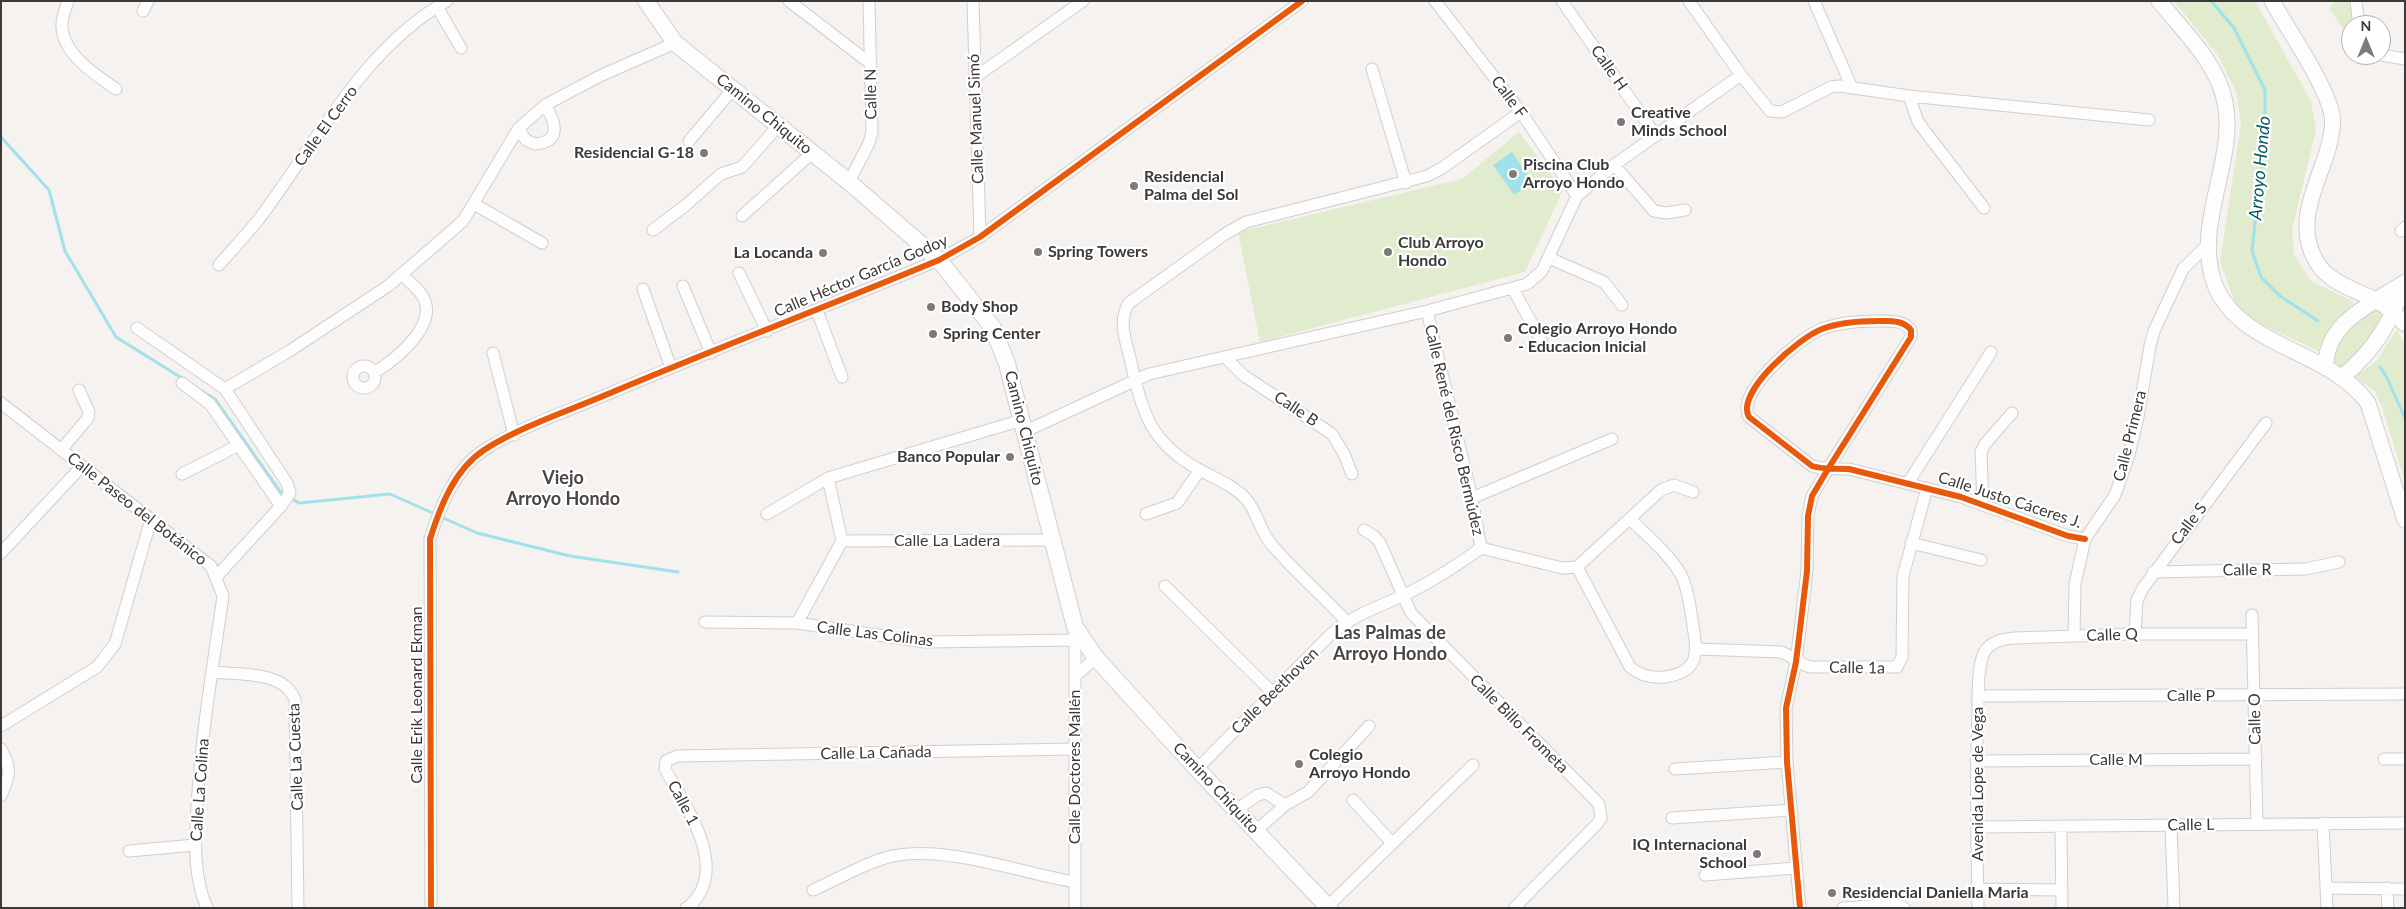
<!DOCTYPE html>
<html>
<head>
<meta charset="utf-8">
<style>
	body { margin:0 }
	#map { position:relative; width:2406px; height:909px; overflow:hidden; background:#f5f2f0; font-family:Lato,sans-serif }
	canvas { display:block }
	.frame { position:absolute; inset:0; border:2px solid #3c3a39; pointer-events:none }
	.north { position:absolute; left:2341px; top:15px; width:50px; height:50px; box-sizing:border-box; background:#fff; border:1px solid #b1b0b0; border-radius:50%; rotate:0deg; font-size:14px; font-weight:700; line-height:20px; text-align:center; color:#3c3a39 }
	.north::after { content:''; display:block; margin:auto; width:18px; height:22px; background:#7d7a79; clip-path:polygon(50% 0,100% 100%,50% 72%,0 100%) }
</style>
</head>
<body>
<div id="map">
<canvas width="2406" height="909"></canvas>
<div class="frame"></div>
<div class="north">N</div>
</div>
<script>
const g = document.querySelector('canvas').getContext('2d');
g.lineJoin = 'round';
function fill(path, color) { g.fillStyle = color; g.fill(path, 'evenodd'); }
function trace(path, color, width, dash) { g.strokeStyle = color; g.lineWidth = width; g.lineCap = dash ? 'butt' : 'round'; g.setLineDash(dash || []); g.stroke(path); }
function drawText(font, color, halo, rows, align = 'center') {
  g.font = font + ' Lato,sans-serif'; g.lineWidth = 4.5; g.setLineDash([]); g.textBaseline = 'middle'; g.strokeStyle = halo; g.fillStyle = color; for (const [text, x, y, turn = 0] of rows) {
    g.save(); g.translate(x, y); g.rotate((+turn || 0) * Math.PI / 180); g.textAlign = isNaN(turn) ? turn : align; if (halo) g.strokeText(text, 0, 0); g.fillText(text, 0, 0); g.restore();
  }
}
const green = new Path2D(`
	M 2174,1 L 2255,1 L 2311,101 L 2316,130 L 2292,230 L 2294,255 L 2311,281 L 2354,302 L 2333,325 L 2323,353 L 2258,323 L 2236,306 L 2220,261 L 2241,125 L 2237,94 L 2217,54 Z
	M 2335,1 L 2352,1 L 2355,25 L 2351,25 L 2351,41 L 2329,8 Z
	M 1519,132 L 1563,190 L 1525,272 L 1260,342 L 1238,232 L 1462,179 Z
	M 2375,307 L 2389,316 L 2344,370 L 2331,364 L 2341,333 Z
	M 2397,329 L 2405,345 L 2405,482 L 2383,410 L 2375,391 L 2355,377 L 2377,360 Z`);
const water = new Path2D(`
	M 1512,152 L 1532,182 L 1514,195 L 1493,165 Z`);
const stream = new Path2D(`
	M 2211,1 L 2234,28 L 2265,90 L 2265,133 L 2252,251 L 2261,277 L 2280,296 L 2318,321
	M 1,137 L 49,190 L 65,251 L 116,337 L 185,380
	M 2380,367 L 2386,376 L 2405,418
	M 198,389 L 215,399 L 280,491 L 285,495
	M 291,498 L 299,503 L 390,494 L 435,514
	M 441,517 L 477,533 L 570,556 L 678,572`);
const minor = new Path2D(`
	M 68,1 C 65,10 61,19 62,28 C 64,55 96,75 116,89
	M 789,1 L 871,64
	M 973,1 L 980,237
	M 1435,1 L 1521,112 L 1577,196
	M 1562,1 L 1656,136
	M 1689,1 L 1741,75 L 1770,111 L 1782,112 L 1831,87 L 1840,86 L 1909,96 L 2149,120
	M 1814,1 L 1852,88
	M 2356,1 L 2359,25
	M 437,7 L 461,48
	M 143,11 L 148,1
	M 2381,55 L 2405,59
	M 1372,69 L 1406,183
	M 974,78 L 1083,1
	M 1909,96 L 1918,122 L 1984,208
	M 518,129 L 526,140 L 535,144 C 562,142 556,122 545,105
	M 689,141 L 733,89
	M 1614,165 L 1654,211 L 1666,213 L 1685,210
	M 849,182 L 869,143 L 872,132 L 869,1
	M 474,204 L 542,243
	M 742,216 L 812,153
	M 653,230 L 686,205 L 721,174 L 742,167 L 778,126
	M 2401,231 L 2405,227
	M 1549,258 L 1604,282 L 1622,305
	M 219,265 C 232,250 246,235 259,219 C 315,145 363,48 447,1
	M 739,273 L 767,331
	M 683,286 L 711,353
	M 643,289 L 671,368
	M 1513,289 L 1542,342
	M 817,311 L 842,377
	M 1427,311 L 1472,498 L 1481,548
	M 137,328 L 225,389 L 287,483 L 290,493 L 281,506 L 217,576
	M 493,353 L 514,435
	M 1225,357 L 1243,375 L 1332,434 L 1344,454 L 1352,474
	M353 377a11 11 0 1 1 22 0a11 11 0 1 1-22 0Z
	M 375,372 C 395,360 439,325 423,297 C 418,288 408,281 401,274
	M 182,383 L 210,404 L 281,506
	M 225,389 L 291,350 L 388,286 L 463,221 L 518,129 L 545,105 L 602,75 L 675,43
	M 1,403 L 211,566 L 223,596 C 213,666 201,736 197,807 C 195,841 193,876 207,908
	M 1026,431 L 1149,374 L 1427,311 L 1527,284 L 1542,271 L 1577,196 L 1614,165 L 1741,75
	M 61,450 L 88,418 L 89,412 L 79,390
	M 182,474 L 239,445
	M 1908,483 L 1991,352
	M 1472,498 L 1612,439
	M 1983,504 L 1981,452 L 1985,444 L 2012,413
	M 767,514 L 828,478 L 1022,420
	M 1146,514 L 1177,503 L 1200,470
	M 1364,530 L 1374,536 L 1380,543 L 1411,613 L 1599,804 L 1601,818 L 1597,824 L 1514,908
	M 842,541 L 1052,540
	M 1911,543 L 1981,560
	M 1,553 L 82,466
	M 1577,567 L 1630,667 C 1639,675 1652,678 1665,677 C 1704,671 1696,648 1692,619 C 1690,605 1688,592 1683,579 C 1674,558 1646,535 1630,519
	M 2153,572 L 2305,569 L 2339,562
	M 1165,586 L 1273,693
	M 2252,615 L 2257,824
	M 1346,621 C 1322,595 1295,572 1272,545 C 1260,532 1258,513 1246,499 C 1233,485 1214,478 1198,469 C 1148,441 1142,410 1130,358 C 1125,339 1118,320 1129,303 L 1225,234 L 1246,222 L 1427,176 L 1442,168 L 1521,112
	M 705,622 L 797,623 L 925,642 L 1075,640
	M 797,623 L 842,541 L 828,478
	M 1075,632 L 1075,908
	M 2135,634 L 2137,600 L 2143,588 L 2266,423
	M 2074,636 L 2075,584 L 2085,539 L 2115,495 L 2129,455 L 2138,417 L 2150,346 L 2154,331 L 2183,269 L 2209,243
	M 1697,649 L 1781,652 C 1793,656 1799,665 1811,667 L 1897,667 L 1902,657 L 1903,576 L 1927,488
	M 212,672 C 239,675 284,670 295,700 L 298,908
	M 1075,676 L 1096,658
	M 1978,696 L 2405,694
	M 1,726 L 97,667 L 115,644 L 151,519
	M 1,749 C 12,769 10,775 1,796
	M 2384,759 L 2405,759
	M 1976,761 L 2256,759
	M 1197,769 L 1330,635 C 1356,613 1375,609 1404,595 C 1432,582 1456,566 1481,548 L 1562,568 L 1577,567 L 1661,490 L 1674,485 L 1693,492
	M 1675,769 L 1787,762
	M 1353,800 L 1392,843
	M 1236,810 L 1258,795 L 1266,793 L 1285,805
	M 1672,818 L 1791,810
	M 2323,823 L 2327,908
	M 2171,825 L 2174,908
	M 1977,827 L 2405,823
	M 2061,828 L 2062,908
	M 1256,831 L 1285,805 L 1308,792 L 1369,726
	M 129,851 L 195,845
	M 1705,875 L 1796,868
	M 2326,888 L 2405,889
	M 2387,888 L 2388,908
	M 1978,889 L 2061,890
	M 813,890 C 836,880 874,858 898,855 C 951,847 1022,873 1075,882
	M 431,908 L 430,539 C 440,507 454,470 484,450 C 521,426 574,409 615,391 C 722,346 831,305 939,260 L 980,237 L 1302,1
	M 686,908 C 693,905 697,898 701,891 C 720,853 683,802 665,769 L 666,761 L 677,756 L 1075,749
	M 1326,908 L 1473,765
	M 1800,908 L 1787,762 L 1786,708 L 1796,662 L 1807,571 L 1808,516 L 1812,496 L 1828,469 L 1911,337 L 1911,330 C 1903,320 1891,321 1879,321 C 1860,321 1840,322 1822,329 C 1800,337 1735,392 1749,417 L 1812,466 C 1824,470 1836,468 1849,469 L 1961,497 L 2068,536 L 2085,539
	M 1843,908 L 1896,904 L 1904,908
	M 1978,908 C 1977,842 1975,777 1978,712 C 1978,697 1977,664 1985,651 C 1992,641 2003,639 2015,638 L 2135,634 L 2253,634`);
const tertiary = new Path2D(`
	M 2159,1 C 2183,31 2217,62 2225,102 C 2237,162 2192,225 2215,285 C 2240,348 2330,350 2368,403 L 2405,520
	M 2272,1 C 2288,30 2326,84 2332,115 C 2334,126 2331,138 2328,149 C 2317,186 2294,223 2316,261 C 2328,283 2355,289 2375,300 C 2387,306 2396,314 2405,324
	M 2326,368 C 2324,323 2373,303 2405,282
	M 2342,377 C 2375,350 2391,322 2405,282`);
const secondary = new Path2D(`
	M 646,1 L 675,43 L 849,182 L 939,260 L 993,328 L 1007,364 L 1075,627 L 1096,658 L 1197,769 L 1329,908`);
const cycleway = new Path2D(`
	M 431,908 L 430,539 C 440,507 454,470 484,450 C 521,426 574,409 615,391 C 722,346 831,305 939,260 L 980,237 L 1302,1
	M 1800,908 L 1787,762 L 1786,708 L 1796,662 L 1807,571 L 1808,516 L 1812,496 L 1828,469 L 1911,337 L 1911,330 C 1903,320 1891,321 1879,321 C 1860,321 1840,322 1822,329 C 1800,337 1735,392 1749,417 L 1812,466 C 1824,470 1836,468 1849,469 L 1961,497 L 2068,536 L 2085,539`);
const markers = [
	[1621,122,5,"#7d7a79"],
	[704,153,5,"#7d7a79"],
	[1513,174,5,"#7d7a79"],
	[1134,186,5,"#7d7a79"],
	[1038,252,5,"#7d7a79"],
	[1388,252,5,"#7d7a79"],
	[823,253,5,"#7d7a79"],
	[931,307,5,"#7d7a79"],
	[933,334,5,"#7d7a79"],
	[1508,338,5,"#7d7a79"],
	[1010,457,5,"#7d7a79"],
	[1299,764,5,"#7d7a79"],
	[1757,854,5,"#7d7a79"],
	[1832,893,5,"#7d7a79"]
];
const streetNames = [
	["Calle H",1609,68,55],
	["Calle N",871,94,-91],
	["Calle F",1509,97,53],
	["Camino Chiquito",764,114,39],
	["Calle Manuel Simó",976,119,-92],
	["Calle El Cerro",326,126,-54],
	["Calle Héctor García Godoy",861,276,-23],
	["Calle B",1296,409,34],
	["Camino Chiquito",1024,428,76],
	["Calle René del Risco Bermúdez",1454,430,77],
	["Calle Primera",2130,436,-76],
	["Calle Justo Cáceres J.",2010,500,18],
	["Calle Paseo del Botánico",137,509,38],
	["Calle S",2189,524,-53],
	["Calle La Ladera",947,541],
	["Calle R",2247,570,-1],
	["Calle Las Colinas",875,634,7],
	["Calle Q",2112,635,-2],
	["Calle 1a",1857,668,1],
	["Calle Beethoven",1275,691,-45],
	["Calle Erik Leonard Ekman",417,695,-90],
	["Calle P",2191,696],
	["Calle O",2255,719,-91],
	["Calle Billo Frometa",1519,724,45],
	["Calle La Cañada",876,753,-1],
	["Calle La Cuesta",296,757,-92],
	["Calle M",2116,760],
	["Calle Doctores Mallén",1075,767,-90],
	["Avenida Lope de Vega",1978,784,-90],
	["Camino Chiquito",1216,788,47],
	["Calle La Colina",200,790,-86],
	["Calle 1",683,803,62],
	["Calle L",2191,825,-1]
];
const poiNames = [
	["Creative",1631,113],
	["Minds School",1631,131],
	["Residencial G-18",694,153,"right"],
	["Piscina Club",1523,165],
	["Arroyo Hondo",1523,183],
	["Residencial",1144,177],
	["Palma del Sol",1144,195],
	["Club Arroyo",1398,243],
	["Hondo",1398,261],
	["Spring Towers",1048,252],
	["La Locanda",813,253,"right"],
	["Body Shop",941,307],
	["Colegio Arroyo Hondo",1518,329],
	["- Educacion Inicial",1518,347],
	["Spring Center",943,334],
	["Banco Popular",1000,457,"right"],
	["Colegio",1309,755],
	["Arroyo Hondo",1309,773],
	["IQ Internacional",1747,845,"right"],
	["School",1747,863,"right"],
	["Residencial Daniella Maria",1842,893]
];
const waterNames = [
	["Arroyo Hondo",2260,168,-85]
];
const neighbourhoodNames = [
	["Viejo",563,478],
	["Arroyo Hondo",563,499],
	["Las Palmas de",1390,633],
	["Arroyo Hondo",1390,654]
];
fill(green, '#e1ebcd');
fill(water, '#a1e2ea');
trace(stream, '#a1e2ea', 3);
trace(minor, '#d1cfcd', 13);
trace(tertiary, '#d1cfcd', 17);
trace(secondary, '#d1cfcd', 18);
trace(minor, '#fefdfd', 11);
trace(tertiary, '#fefdfd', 15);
trace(secondary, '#fefdfd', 16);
trace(cycleway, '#e8590c', 6);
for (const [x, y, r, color] of markers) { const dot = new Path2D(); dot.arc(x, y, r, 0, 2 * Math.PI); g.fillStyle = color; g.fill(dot); trace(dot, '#fff', 2); }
drawText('16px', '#3c3a39', '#fff', streetNames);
drawText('bold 16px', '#3c3a39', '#fff', poiNames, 'left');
drawText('italic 18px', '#065b64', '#fff', waterNames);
drawText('bold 18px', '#494543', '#fff', neighbourhoodNames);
</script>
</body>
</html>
